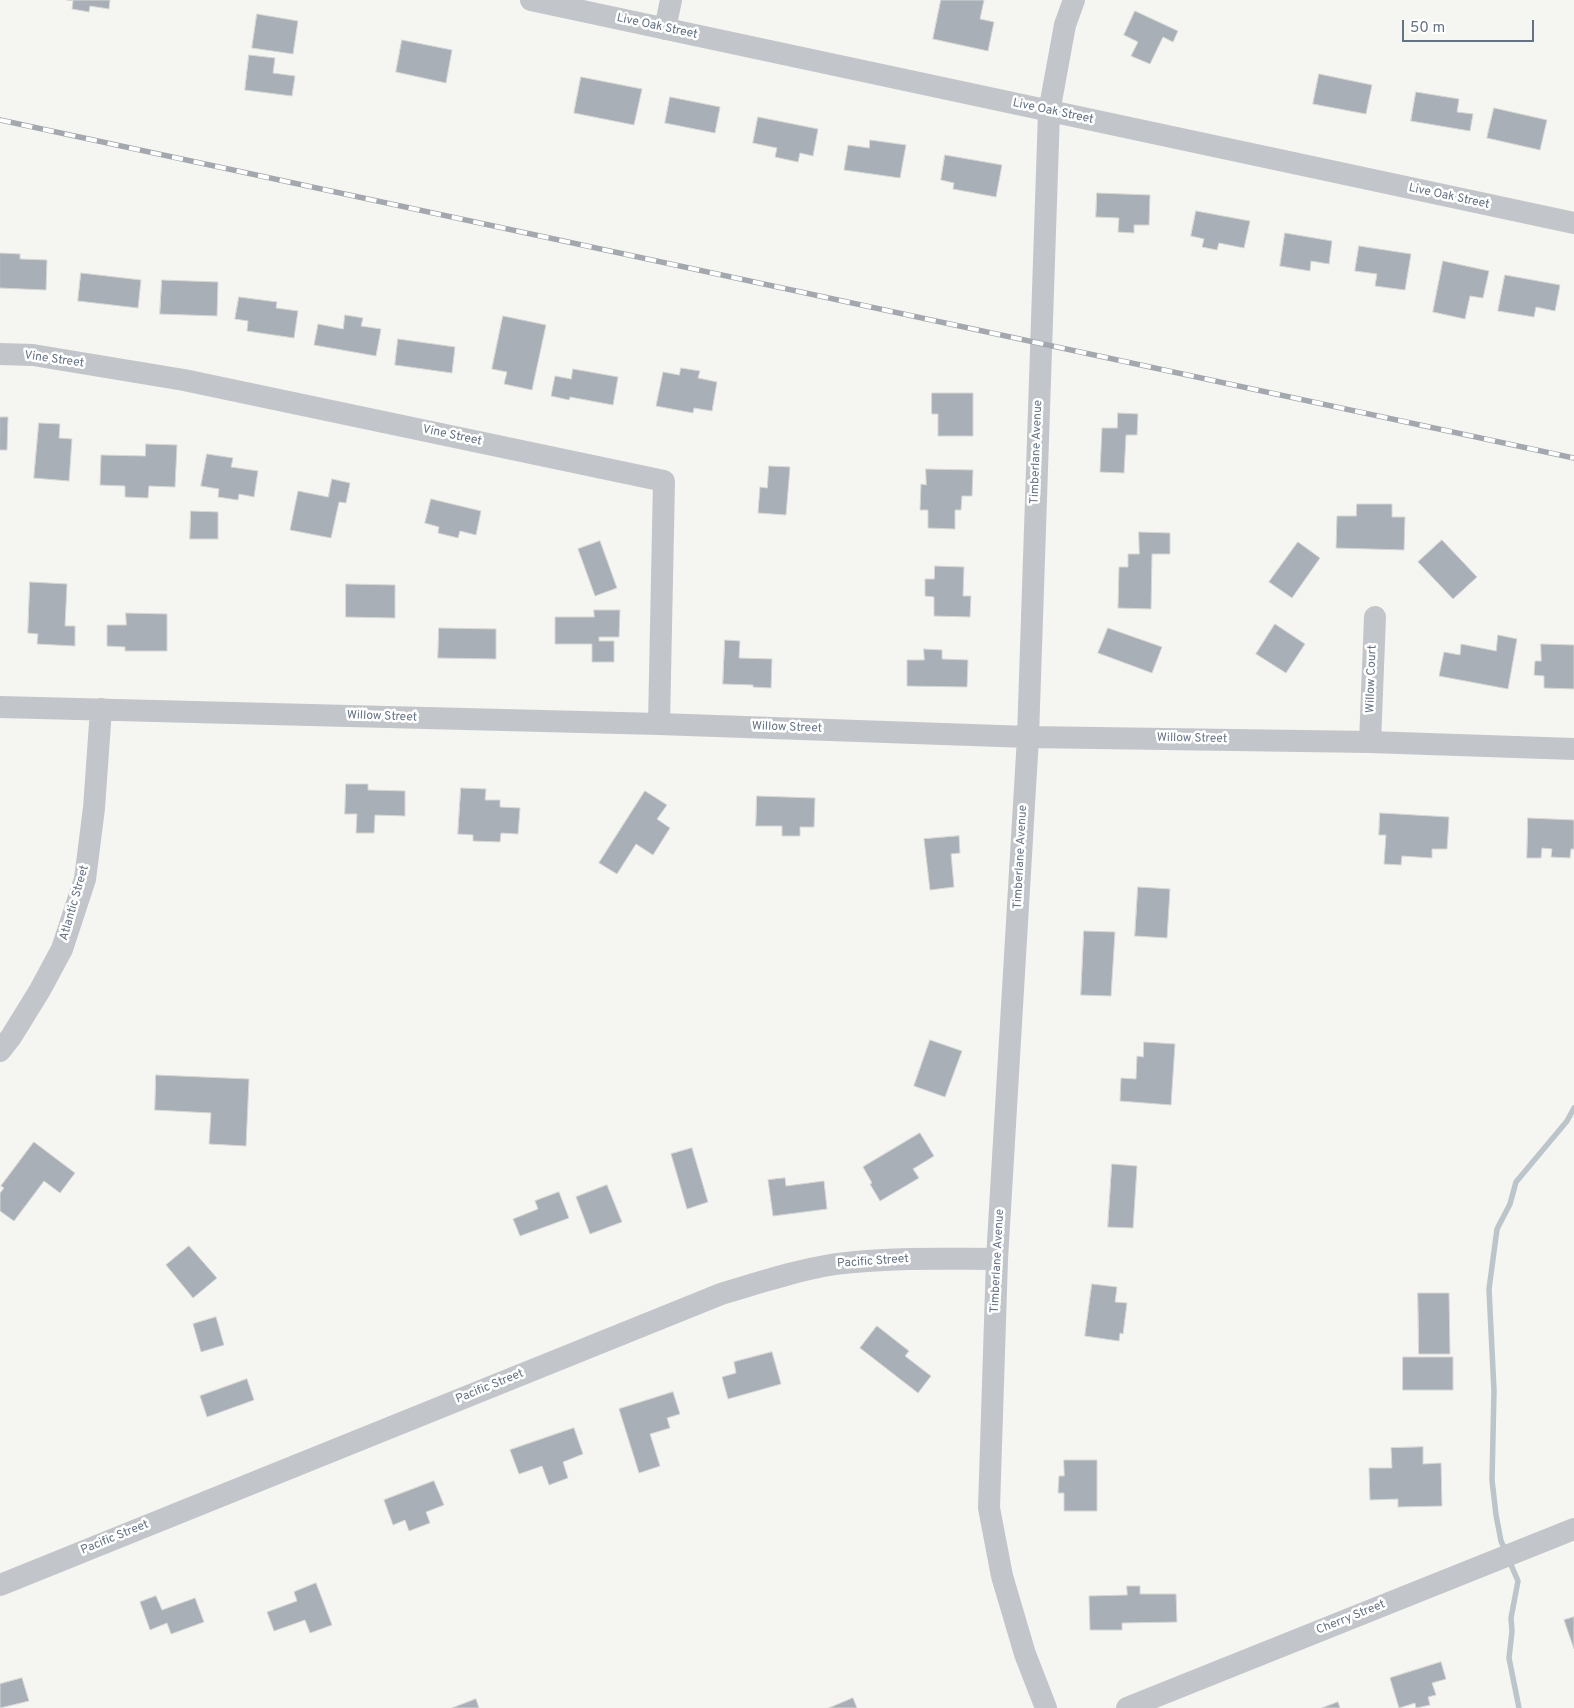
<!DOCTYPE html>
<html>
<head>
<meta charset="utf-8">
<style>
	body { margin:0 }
	#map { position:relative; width:1574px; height:1708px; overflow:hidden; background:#f5f5f1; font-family:Overpass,sans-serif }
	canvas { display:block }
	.scale { position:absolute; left:1402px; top:20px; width:132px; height:22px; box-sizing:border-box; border:2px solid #647283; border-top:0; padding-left:6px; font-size:15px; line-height:18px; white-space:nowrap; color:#647283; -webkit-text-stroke:4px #fff; paint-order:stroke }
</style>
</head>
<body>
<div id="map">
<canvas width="1574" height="1708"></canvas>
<div class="scale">50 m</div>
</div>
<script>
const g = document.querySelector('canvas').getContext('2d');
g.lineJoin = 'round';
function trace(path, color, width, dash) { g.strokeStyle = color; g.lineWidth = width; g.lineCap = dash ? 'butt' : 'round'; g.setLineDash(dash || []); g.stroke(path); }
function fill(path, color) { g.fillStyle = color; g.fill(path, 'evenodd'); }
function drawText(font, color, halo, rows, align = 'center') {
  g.font = font + ' Overpass,sans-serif'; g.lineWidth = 5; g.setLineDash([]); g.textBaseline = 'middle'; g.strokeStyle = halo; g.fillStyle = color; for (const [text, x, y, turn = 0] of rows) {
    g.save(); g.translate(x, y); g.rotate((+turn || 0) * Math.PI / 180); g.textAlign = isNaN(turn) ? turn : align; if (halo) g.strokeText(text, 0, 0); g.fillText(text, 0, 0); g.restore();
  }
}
const stream = new Path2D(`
	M 1506,1552 L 1501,1541 L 1496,1515 L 1492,1480 L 1494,1391 L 1489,1289 L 1497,1229 L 1510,1204 L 1516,1182 L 1567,1121 L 1574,1108
	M 1509,1560 L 1518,1581 L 1511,1618 L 1512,1631 L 1509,1658 L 1519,1708`);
const building = new Path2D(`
	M 67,0 L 110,0 L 109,9 L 90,6 L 89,12 L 72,9 L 73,1 Z
	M 941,0 L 984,0 L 980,19 L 994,22 L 988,51 L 933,39 Z
	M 1135,11 L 1178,31 L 1173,42 L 1163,37 L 1150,64 L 1131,56 L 1138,42 L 1124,35 Z
	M 257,14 L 298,21 L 293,54 L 252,48 Z
	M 402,40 L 452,50 L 446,83 L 396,72 Z
	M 249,55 L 275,58 L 273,73 L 295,76 L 292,96 L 245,90 Z
	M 1319,74 L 1372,85 L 1366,114 L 1313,104 Z
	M 581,77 L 642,89 L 634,125 L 574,113 Z
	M 1416,92 L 1459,99 L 1457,112 L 1473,114 L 1470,131 L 1411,121 Z
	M 670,97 L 720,107 L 715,133 L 665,123 Z
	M 1494,108 L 1547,120 L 1540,150 L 1487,138 Z
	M 758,117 L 818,129 L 813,156 L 800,153 L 798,162 L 775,157 L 777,148 L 753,143 Z
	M 870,140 L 906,145 L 900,178 L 844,170 L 848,145 L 869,148 Z
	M 945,155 L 1002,165 L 996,197 L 953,189 L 954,183 L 941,180 Z
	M 1097,193 L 1150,195 L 1149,225 L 1134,225 L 1134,233 L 1118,232 L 1119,218 L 1096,217 Z
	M 1196,211 L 1250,221 L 1244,248 L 1219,243 L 1217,250 L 1202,247 L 1204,239 L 1191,236 Z
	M 1285,233 L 1332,241 L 1329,264 L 1311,261 L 1310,271 L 1280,266 Z
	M 1359,246 L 1411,254 L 1405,290 L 1375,286 L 1377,274 L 1355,271 Z
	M 0,253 L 20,254 L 20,259 L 47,260 L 46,290 L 0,288 Z
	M 1443,261 L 1489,271 L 1483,298 L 1470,296 L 1465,319 L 1433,312 Z
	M 81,273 L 141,280 L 138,308 L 78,301 Z
	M 1505,275 L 1560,285 L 1555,311 L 1536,307 L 1534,317 L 1498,311 Z
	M 162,280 L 218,282 L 217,316 L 160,314 Z
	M 239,297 L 277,302 L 276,308 L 298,311 L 294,338 L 247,331 L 248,321 L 235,319 Z
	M 345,315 L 363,318 L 361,326 L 381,329 L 376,356 L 314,345 L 318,324 L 343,329 Z
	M 503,316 L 546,325 L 532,390 L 504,384 L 507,372 L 492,369 Z
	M 398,339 L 455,347 L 452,373 L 395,365 Z
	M 681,368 L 700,371 L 698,378 L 717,382 L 712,411 L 694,408 L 693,413 L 656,406 L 663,372 L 679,375 Z
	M 573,369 L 618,377 L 613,405 L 570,397 L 569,400 L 551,396 L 555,376 L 571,379 Z
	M 932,393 L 973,393 L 973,436 L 938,436 L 938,414 L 932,414 Z
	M 1118,413 L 1138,414 L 1137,435 L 1126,435 L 1124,473 L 1100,472 L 1102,428 L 1117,428 Z
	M 0,417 L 8,417 L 7,450 L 0,450 Z
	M 39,423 L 60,424 L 59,438 L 72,439 L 69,481 L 34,478 Z
	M 146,444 L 177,445 L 175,487 L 149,486 L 148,498 L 125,497 L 125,486 L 100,485 L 101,455 L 145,456 Z
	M 207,454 L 233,458 L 231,467 L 258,471 L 254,497 L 239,494 L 238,500 L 218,497 L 219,489 L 201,486 Z
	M 769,466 L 790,467 L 786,515 L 758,513 L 760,487 L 767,488 Z
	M 926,469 L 973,470 L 972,496 L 962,496 L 961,510 L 955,510 L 955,529 L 928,528 L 928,510 L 920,510 L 921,484 L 926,485 Z
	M 332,479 L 350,483 L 346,503 L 339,502 L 331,538 L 290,530 L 298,491 L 328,497 Z
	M 431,499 L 481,511 L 476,535 L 460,531 L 458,538 L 438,533 L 439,527 L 425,523 Z
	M 1357,504 L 1392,504 L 1392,517 L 1405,517 L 1404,550 L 1336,548 L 1337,516 L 1356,516 Z
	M 191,511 L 218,512 L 218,539 L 190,539 Z
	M 1139,532 L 1170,533 L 1170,554 L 1152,554 L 1151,609 L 1118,608 L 1119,567 L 1128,567 L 1128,554 L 1139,554 Z
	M 1442,540 L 1477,577 L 1453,599 L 1418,562 Z
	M 600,541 L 617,588 L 595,596 L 578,549 Z
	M 1298,542 L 1320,558 L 1292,598 L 1269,582 Z
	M 935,566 L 964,567 L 963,596 L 971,596 L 970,617 L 934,616 L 934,597 L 925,596 L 925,579 L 934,579 Z
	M 30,582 L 67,584 L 65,626 L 75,626 L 75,646 L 37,644 L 38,634 L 28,633 Z
	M 346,584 L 395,585 L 395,618 L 346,617 Z
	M 594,610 L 620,610 L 619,637 L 599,637 L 599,641 L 614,641 L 614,662 L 592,662 L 592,644 L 555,644 L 555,617 L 594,617 Z
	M 126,613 L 167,614 L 167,651 L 125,651 L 125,647 L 107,646 L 107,625 L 126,625 Z
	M 1275,624 L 1305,644 L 1286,673 L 1256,654 Z
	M 439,628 L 496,629 L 496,659 L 438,658 Z
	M 1108,628 L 1162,647 L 1152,673 L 1098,653 Z
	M 1498,635 L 1517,639 L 1508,689 L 1439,676 L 1444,652 L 1460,655 L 1461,644 L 1496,651 Z
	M 725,640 L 740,641 L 739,658 L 772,659 L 771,688 L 753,687 L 753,685 L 723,684 Z
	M 1541,644 L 1574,645 L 1574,689 L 1544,688 L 1544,676 L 1534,675 L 1535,661 L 1541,661 Z
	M 924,649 L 942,650 L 942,659 L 968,660 L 967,687 L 907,686 L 907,660 L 924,660 Z
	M 346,784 L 368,784 L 368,790 L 405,791 L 405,816 L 375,815 L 374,833 L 356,833 L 357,814 L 345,814 Z
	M 461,788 L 486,789 L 485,800 L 500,800 L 500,807 L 520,808 L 518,834 L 501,833 L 500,842 L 473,841 L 473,835 L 458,834 Z
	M 645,791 L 667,805 L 657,819 L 670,828 L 653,855 L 636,844 L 617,874 L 599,863 Z
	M 757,796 L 815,798 L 814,827 L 800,827 L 800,836 L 782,836 L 782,826 L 756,826 Z
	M 1380,813 L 1449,817 L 1447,849 L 1432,849 L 1432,858 L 1402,856 L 1401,865 L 1384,864 L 1386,835 L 1379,835 Z
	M 1528,818 L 1574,820 L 1574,849 L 1571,849 L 1570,858 L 1551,857 L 1552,849 L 1542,848 L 1541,858 L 1527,858 Z
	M 959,836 L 960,853 L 951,854 L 954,887 L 930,890 L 924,839 Z
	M 1138,887 L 1170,889 L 1167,938 L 1135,936 Z
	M 1084,931 L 1115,932 L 1111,996 L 1081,995 Z
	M 930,1040 L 962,1051 L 945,1097 L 914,1086 Z
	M 1144,1042 L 1175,1044 L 1171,1105 L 1120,1101 L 1121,1078 L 1136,1079 L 1137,1056 L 1143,1057 Z
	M 156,1075 L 249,1079 L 246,1146 L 209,1144 L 211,1113 L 155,1110 Z
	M 920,1133 L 934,1156 L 913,1169 L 919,1178 L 880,1201 L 870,1184 L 872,1183 L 863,1167 Z
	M 34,1142 L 75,1173 L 60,1193 L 44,1181 L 14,1221 L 0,1211 L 0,1193 L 4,1188 L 1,1186 Z
	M 692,1148 L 708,1202 L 687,1209 L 671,1154 Z
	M 1112,1164 L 1137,1166 L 1133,1228 L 1108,1227 Z
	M 785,1178 L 786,1186 L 824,1181 L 827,1209 L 773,1216 L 768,1180 Z
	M 607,1185 L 622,1222 L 590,1234 L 576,1197 Z
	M 559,1192 L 569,1218 L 520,1236 L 513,1219 L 538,1209 L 535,1201 Z
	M 189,1246 L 217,1278 L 193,1298 L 166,1265 Z
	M 1092,1284 L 1117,1287 L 1115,1302 L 1127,1303 L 1123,1334 L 1120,1333 L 1119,1341 L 1085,1336 Z
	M 1418,1293 L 1449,1293 L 1450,1354 L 1419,1354 Z
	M 216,1317 L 224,1345 L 201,1352 L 193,1324 Z
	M 877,1326 L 909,1351 L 905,1356 L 931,1376 L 918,1393 L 860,1348 Z
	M 772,1352 L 781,1384 L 728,1399 L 722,1377 L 736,1373 L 734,1362 Z
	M 1403,1357 L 1453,1357 L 1453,1390 L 1403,1390 Z
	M 247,1379 L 254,1400 L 207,1417 L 200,1396 Z
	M 673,1392 L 680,1414 L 667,1418 L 670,1428 L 650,1434 L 660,1466 L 639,1473 L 619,1409 Z
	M 574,1428 L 583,1454 L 563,1462 L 568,1478 L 549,1485 L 542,1466 L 519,1474 L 510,1450 Z
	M 1423,1447 L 1423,1464 L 1441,1463 L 1442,1506 L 1398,1507 L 1398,1499 L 1370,1500 L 1369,1468 L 1392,1468 L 1391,1448 Z
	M 1064,1460 L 1097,1460 L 1097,1511 L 1064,1511 L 1064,1493 L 1058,1493 L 1059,1476 L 1064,1476 Z
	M 434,1481 L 444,1505 L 426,1512 L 430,1523 L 409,1531 L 405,1520 L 393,1525 L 384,1500 Z
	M 316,1583 L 332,1625 L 310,1633 L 305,1620 L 274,1631 L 267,1612 L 297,1601 L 294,1592 Z
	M 1127,1586 L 1140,1586 L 1140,1594 L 1176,1594 L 1177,1622 L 1122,1623 L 1122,1630 L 1090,1630 L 1089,1596 L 1127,1595 Z
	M 156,1596 L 162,1610 L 195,1598 L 204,1622 L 171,1634 L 167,1623 L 150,1630 L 140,1602 Z
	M 1574,1617 L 1574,1649 L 1564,1620 Z
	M 1441,1662 L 1446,1679 L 1432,1683 L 1436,1695 L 1428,1697 L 1430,1705 L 1416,1708 L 1415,1703 L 1399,1708 L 1390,1678 Z
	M 22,1678 L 29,1701 L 0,1708 L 0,1684 Z
	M 853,1698 L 857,1708 L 829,1708 Z
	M 476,1699 L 479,1708 L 452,1708 Z
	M 1338,1702 L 1340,1708 L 1322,1708 Z`);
const minor = new Path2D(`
	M 531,0 L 1574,223
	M 665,29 L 671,0
	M 0,354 L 33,355 L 184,380 L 664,481 L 659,724
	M 0,707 L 659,724 L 1028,737 L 1370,742 L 1574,749
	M 1370,742 L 1375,617
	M 0,1051 L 11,1037 L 40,990 L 62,949 L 85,879 L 94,808 L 101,709
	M 0,1585 L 721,1294 C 758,1283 797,1270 836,1264 C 889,1257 943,1259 997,1259
	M 1046,1708 L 1025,1654 L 1002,1576 L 989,1508 L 997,1259 L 1028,737 L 1049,112 L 1065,25 L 1074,0
	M 1127,1708 L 1574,1529`);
const rail = new Path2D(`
	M 0,120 L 1574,458`);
const streetNames = [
	["Live Oak Street",657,27,12],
	["Live Oak Street",1053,112,12],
	["Live Oak Street",1449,197,12],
	["Vine Street",54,360,8],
	["Vine Street",452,436,12],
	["Timberlane Avenue",1037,452,-88],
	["Willow Court",1372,679,-88],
	["Willow Street",382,717,2],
	["Willow Street",787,728,2],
	["Willow Street",1192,739,1],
	["Timberlane Avenue",1021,857,-87],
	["Atlantic Street",75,903,-74],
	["Timberlane Avenue",998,1261,-87],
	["Pacific Street",873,1262,-4],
	["Pacific Street",490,1387,-22],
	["Pacific Street",115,1538,-22],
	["Cherry Street",1351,1618,-22]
];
trace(stream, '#bbc5ca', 5.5);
fill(building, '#a8afb6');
trace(building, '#d6d7d4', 1);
trace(minor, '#c2c5c9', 22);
trace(rail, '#a3a8ae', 5.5);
trace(rail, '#fff', 4, [11]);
drawText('12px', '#647283', '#fff', streetNames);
</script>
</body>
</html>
